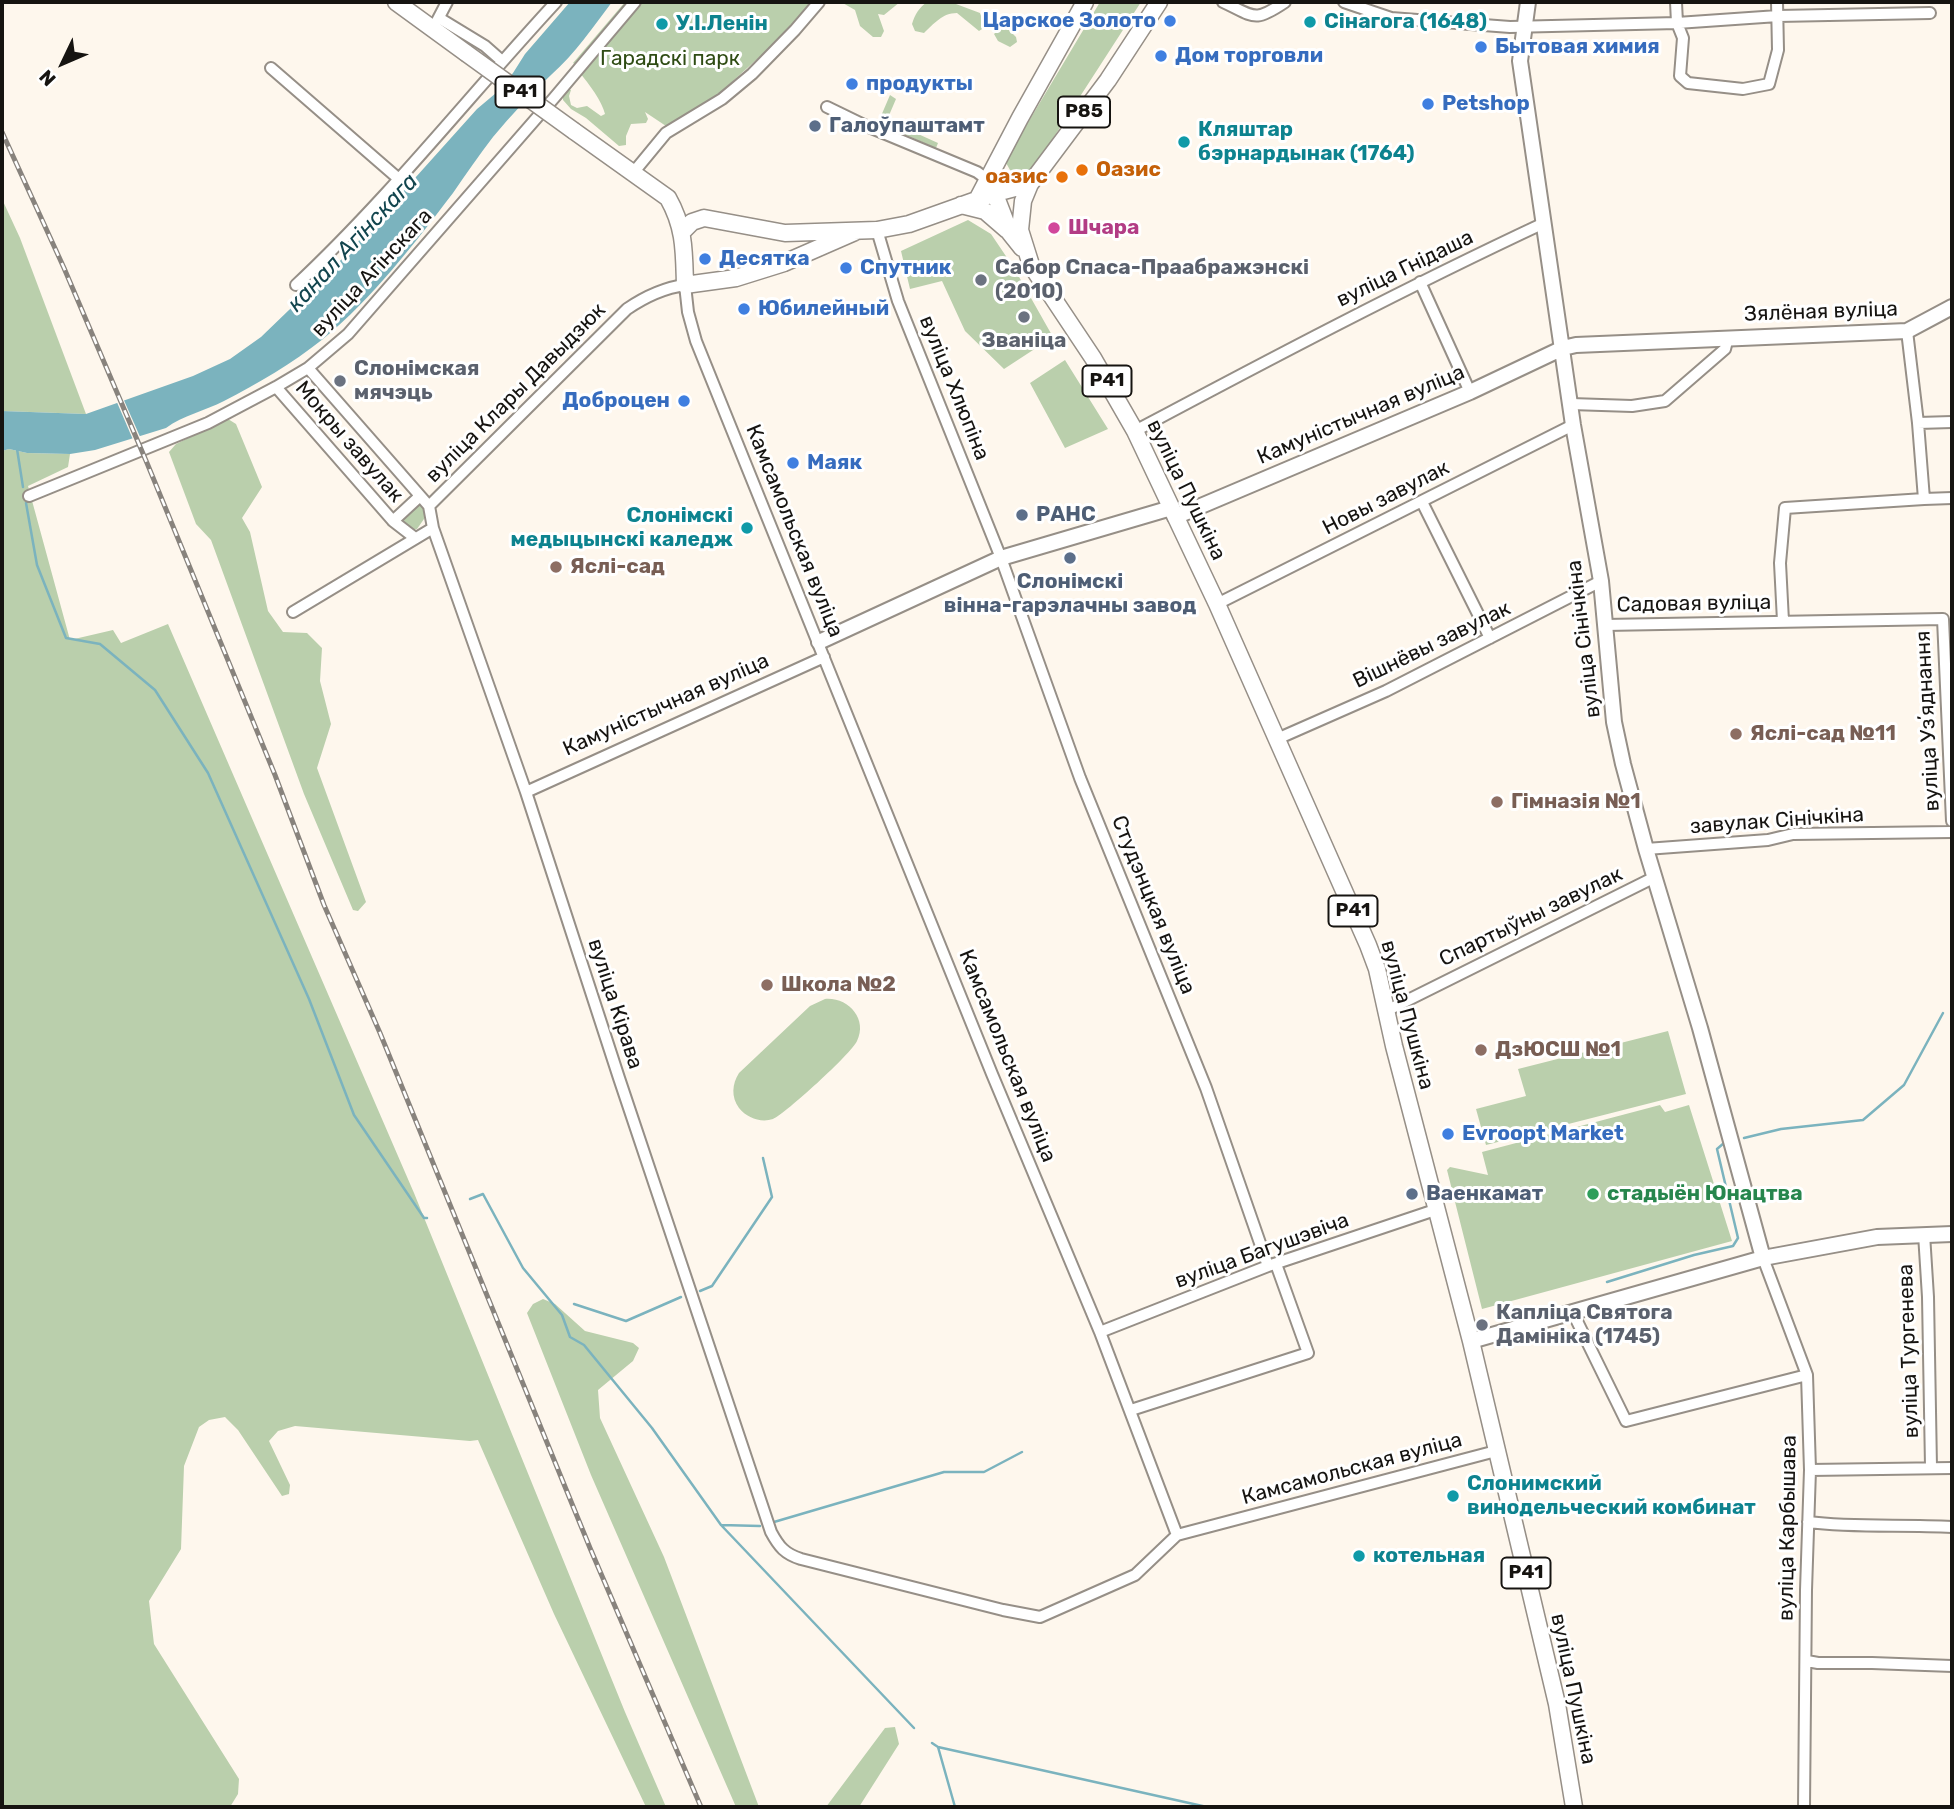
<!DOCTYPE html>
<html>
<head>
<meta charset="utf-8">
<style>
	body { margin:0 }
	#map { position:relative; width:1954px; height:1809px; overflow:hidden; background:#fef7ed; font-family:Rubik,sans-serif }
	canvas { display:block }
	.frame { position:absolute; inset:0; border:4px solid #161411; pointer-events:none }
	.north { position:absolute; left:28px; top:28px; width:70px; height:70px; -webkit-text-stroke:5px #fff; paint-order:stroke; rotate:226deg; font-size:19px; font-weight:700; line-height:28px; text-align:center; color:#161411 }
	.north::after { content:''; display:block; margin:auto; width:24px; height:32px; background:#161411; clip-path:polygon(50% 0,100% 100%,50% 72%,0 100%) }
</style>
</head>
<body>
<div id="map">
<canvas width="1954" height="1809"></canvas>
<div class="frame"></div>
<div class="north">N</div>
</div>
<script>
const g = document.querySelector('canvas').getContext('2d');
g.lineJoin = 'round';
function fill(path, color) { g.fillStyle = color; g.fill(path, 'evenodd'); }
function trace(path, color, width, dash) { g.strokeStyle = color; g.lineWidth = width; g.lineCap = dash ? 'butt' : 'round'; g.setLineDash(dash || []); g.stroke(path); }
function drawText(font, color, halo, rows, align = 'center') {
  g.font = font + ' Rubik,sans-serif'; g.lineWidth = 6; g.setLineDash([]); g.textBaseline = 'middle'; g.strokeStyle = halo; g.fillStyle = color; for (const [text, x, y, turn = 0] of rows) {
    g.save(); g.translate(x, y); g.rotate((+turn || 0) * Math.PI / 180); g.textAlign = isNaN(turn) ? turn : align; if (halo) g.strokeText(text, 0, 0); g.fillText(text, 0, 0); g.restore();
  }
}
const green = new Path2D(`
	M 625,2 L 813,2 L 806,7 L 789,30 L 711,101 L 666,126 L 645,112 L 648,119 L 646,123 L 631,124 L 626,136 L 626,145 L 619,146 L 586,118 L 571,109 L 563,100 L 563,95 L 568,89 L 571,90 L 569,96 L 571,105 L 577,108 L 587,106 L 601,116 L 605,114 C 602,101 589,84 580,73 L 582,69 L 573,63 Z
	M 841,2 L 900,2 L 884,15 L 878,14 L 884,31 L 881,37 L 873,37 L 860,26 L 855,10 Z
	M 927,2 L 956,2 L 956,4 L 980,13 L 985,27 L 979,31 L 957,13 C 942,13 934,24 924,33 L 915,31 L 912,24 C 915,14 919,8 927,2 Z
	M 1100,2 L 1141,2 L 1030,174 L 1021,176 L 1010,170 L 1005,161 Z
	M 1006,27 L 1016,37 L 1017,42 L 1010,47 L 998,41 L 994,34 L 1000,28 Z
	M 890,95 L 896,99 L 887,120 L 938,143 L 936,148 L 878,123 Z
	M 2,199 L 20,238 L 86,414 L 2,411 Z
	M 968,220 L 991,234 L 1014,268 L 1053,337 L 1004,369 L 965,331 L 942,281 L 910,289 L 901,251 Z
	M 1065,360 L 1108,429 L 1065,448 L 1030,383 Z
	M 228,419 L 236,424 L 262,487 L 242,518 L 250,532 L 268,611 L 283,632 L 307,633 L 322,648 L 320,681 L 331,724 L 317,768 L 366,902 L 358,911 L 353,910 L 304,794 L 211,540 L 196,524 L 169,452 L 176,444 Z
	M 9,449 L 27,453 L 70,454 L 68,467 L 28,486 L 70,640 L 113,630 L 121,643 L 168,624 L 414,1193 L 625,1712 L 666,1807 L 646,1807 L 554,1614 L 478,1440 L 470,1441 L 295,1426 L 278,1431 L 269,1441 L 290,1485 L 289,1494 L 282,1496 L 238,1430 L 225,1417 L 209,1420 L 199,1427 L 184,1466 L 181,1549 L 149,1601 L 154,1644 L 239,1779 L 238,1794 L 230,1807 L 2,1807 L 2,451 Z
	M 417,505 L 424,507 L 424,519 L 417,529 L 412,530 L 403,524 L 404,518 Z
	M 825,999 C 848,997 868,1019 857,1041 C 852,1053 785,1114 773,1119 C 761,1123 747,1118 739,1108 C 731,1097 732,1084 739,1073 L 810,1006 Z
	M 1668,1031 L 1686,1094 L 1486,1145 L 1476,1109 L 1526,1096 L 1518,1069 Z
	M 1660,1105 L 1665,1112 L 1689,1105 L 1732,1241 L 1482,1309 L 1447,1170 L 1450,1167 L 1488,1175 L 1482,1152 Z
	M 543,1299 L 555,1304 L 585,1331 L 633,1343 L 639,1348 L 633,1361 L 598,1390 L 600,1418 L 664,1557 L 759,1807 L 736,1807 L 591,1475 L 527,1313 L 533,1304 Z
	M 895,1727 L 899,1744 L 859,1807 L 826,1807 L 885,1728 Z`);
const water = new Path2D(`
	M 570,2 L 612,2 C 593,27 575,54 551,75 C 531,94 511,115 493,137 C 479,155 466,174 453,193 C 414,244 373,298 323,339 C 293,363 257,384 224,401 C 205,411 183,415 166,428 L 95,450 L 70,454 L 27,453 L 9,449 L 2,451 L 2,411 L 86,414 L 193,376 L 230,359 L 261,337 L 345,256 L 477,109 L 496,93 L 513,73 L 525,54 Z`);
const pier = new Path2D(`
	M 123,398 L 141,439 L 134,442 L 116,400 Z`);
const stream = new Path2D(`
	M 17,449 L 23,487
	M 26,503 L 37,565 L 66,638 L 100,644 L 155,690 L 208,773 L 309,999 L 354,1115 L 424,1218 L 427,1218
	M 1744,1138 L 1781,1129 L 1863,1120 L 1904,1085 L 1943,1013
	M 470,1199 L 483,1194 L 523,1268 L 562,1315 L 570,1337 L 584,1345 L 652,1428 L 721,1525 L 914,1728
	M 1607,1282 L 1694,1255 L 1733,1246 L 1738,1238 L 1717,1149 L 1724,1143
	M 700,1291 L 712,1286 L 772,1197 L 763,1158
	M 574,1304 L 626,1321 L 681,1297
	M 774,1522 L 944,1472 L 984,1472 L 1022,1452
	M 721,1525 L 760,1526
	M 932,1743 L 938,1747 L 1207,1807
	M 938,1747 L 955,1807`);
const street = new Path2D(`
	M 1223,2 C 1255,17 1254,23 1285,2
	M 1344,2 L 1391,18 L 1510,27 L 1677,23 L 1778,16 L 1930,13
	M 1676,2 L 1677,23 L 1683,38 L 1680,76 L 1688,83 L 1743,89 L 1769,84 L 1778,50 L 1777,2
	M 439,18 L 485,46 L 502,61
	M 437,21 L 447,2
	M 271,68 L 400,180
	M 827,107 L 864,125 L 977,172 L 988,180
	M 633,173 L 666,133 L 722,99 L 752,74 L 795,30 L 819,2
	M 877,230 L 898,301 L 1001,558 L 1080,778 L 1206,1088 L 1268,1266
	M 1420,282 L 1470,392
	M 296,285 C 390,197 469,96 556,2
	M 308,368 L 429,506
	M 276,387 L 393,521
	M 1571,404 L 1632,406 L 1665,401 L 1725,349 L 1728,337
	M 1918,423 L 1952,422
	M 1135,431 C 1270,359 1405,288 1544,223
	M 29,496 L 208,423 L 276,387 L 308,368 L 348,334 L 554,98 L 635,2
	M 1924,499 L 1952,498
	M 1422,502 L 1490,638
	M 433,528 L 526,792 L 619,1078 L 771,1532 C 779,1547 785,1554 801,1559 L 1003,1610 L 1040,1617 L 1135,1575 L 1177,1535
	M 415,538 L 393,521 L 420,496
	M 1217,604 L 1573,425
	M 293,612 L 433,528 L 429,506 L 627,309 C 646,296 663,288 685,285 L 688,312 L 696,341 L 992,1074 L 1100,1332 L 1177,1535 L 1496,1451
	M 1783,621 L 1780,563 L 1785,508 L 1924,499 L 1918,423 L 1907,331
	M 1605,625 L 1943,619 L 1952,821
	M 1277,739 L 1386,691 L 1601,581
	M 526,792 L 824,657
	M 1646,849 L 1768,840 L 1793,834 L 1952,832
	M 1386,1011 L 1655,877
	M 1924,1234 L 1928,1297 L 1931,1467
	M 1763,1258 L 1807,1375 L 1810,1470 L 1806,1590 L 1804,1807
	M 1573,1313 L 1626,1421 L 1807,1375
	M 1100,1332 L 1268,1266 L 1438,1209
	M 1131,1410 L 1308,1353 L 1276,1264
	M 1810,1470 L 1952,1468
	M 1808,1522 C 1856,1528 1904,1524 1952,1527
	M 1807,1661 L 1818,1663 L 1872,1663 L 1952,1666`);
const secondary = new Path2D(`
	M 1528,2 L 1520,61 L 1573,425 L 1601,581 L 1614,722 L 1623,764 L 1646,849 L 1700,1028 L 1763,1258
	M 1175,517 L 1470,392 L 1563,348 L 1576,345 L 1907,331 L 1952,307
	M 819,642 L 1001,558 L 1171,508
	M 1471,1341 L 1763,1258 L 1877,1237 L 1952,1234`);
const primary = new Path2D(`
	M 396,2 L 466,53
	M 1159,2 L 1108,80 L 1030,184 L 1023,201 L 1020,230 L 1031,265 L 1093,358 L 1135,431 L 1217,604 L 1368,945 L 1377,969 L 1394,1046 L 1471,1341 L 1557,1704 L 1574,1807
	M 574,131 L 668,198 C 685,228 684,252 685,285 L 736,278 L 784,263 L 855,232
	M 991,184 L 1010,233 L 1022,248
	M 977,200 L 1020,118 L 1085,2
	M 961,205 L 985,211 L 1007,230
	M 683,231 L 692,222 L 704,218 L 785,233 L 877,230 L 909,224 L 996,193 L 1030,184`);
const rail = new Path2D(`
	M 2,132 L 64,268 L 147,463 L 275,775 L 324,905 L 380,1033 L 590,1548 L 701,1807`);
const primaryBridge = new Path2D(`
	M 466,53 L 574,131`);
const markers = [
	[1170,21,7,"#3f7fe0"],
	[1310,22,7,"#0f9aa8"],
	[662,24,7,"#0f9aa8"],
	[1481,47,7,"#3f7fe0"],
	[1161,56,7,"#3f7fe0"],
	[852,84,7,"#3f7fe0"],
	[1428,104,7,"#3f7fe0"],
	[815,126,7,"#5c6f8a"],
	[1184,142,7,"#0f9aa8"],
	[1082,170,7,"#e8710a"],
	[1062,177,7,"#e8710a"],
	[1054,228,7,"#d1479c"],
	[705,259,7,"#3f7fe0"],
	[846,268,7,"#3f7fe0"],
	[981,280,7,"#6b7280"],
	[744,309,7,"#3f7fe0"],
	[1024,317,7,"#6b7280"],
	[340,381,7,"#6b7280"],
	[684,401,7,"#3f7fe0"],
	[793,463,7,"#3f7fe0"],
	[1022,515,7,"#5c6f8a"],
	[747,528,7,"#0f9aa8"],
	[1070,558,7,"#5c6f8a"],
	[556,567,7,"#8d6e63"],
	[1736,734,7,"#8d6e63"],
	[1497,802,7,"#8d6e63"],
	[767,985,7,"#8d6e63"],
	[1481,1050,7,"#8d6e63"],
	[1448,1134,7,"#3f7fe0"],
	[1412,1194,7,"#5c6f8a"],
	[1593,1194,7,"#2e9e5b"],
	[1482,1325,7,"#6b7280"],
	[1453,1496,7,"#0f9aa8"],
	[1359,1556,7,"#0f9aa8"]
];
const shields = [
	[520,92,49],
	[1084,112,52],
	[1107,381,49],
	[1353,911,49],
	[1526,1573,49]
];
const shieldNames = [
	["Р41",520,92],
	["Р85",1084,112],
	["Р41",1107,381],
	["Р41",1353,911],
	["Р41",1526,1573]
];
const shopNames = [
	["Царское Золото",1156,21,"right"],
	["Бытовая химия",1495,47],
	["Дом торговли",1175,56],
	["продукты",866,84],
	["Petshop",1442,104],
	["Десятка",719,259],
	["Спутник",860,268],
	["Юбилейный",758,309],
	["Доброцен",670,401,"right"],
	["Маяк",807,463],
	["Evroopt Market",1462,1134]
];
const cultureNames = [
	["Сінагога (1648)",1324,22],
	["У.І.Ленін",676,24],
	["Кляштар",1198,130],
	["бэрнардынак (1764)",1198,154],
	["Слонімскі",733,516,"right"],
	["медыцынскі каледж",733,540,"right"],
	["Слонимский",1467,1484],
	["винодельческий комбинат",1467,1508],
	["котельная",1373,1556]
];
const parkNames = [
	["Гарадскі парк",670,59]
];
const serviceNames = [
	["Галоўпаштамт",829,126],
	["РАНС",1036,515],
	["Слонімскі",1070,582,"center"],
	["вінна-гарэлачны завод",1070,606,"center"],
	["Ваенкамат",1426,1194]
];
const foodNames = [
	["Оазис",1096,170],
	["оазис",1048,177,"right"]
];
const hotelNames = [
	["Шчара",1068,228]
];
const worshipNames = [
	["Сабор Спаса-Праабражэнскі",995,268],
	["(2010)",995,292],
	["Званіца",1024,341,"center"],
	["Слонімская",354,369],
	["мячэць",354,393],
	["Капліца Святога",1496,1313],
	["Дамініка (1745)",1496,1337]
];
const streetNames = [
	["вуліца Гнідаша",1405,269,-26],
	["вуліца Агінскага",372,273,-47],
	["Зялёная вуліца",1821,312,-2],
	["вуліца Хлюпіна",954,388,68],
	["вуліца Клары Давыдзюк",516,393,-45],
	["Камуністычная вуліца",1361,415,-23],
	["Мокры завулак",349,442,49],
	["вуліца Пушкіна",1186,490,64],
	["Новы завулак",1386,498,-27],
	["Камсамольская вуліца",794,531,68],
	["Садовая вуліца",1694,604,-1],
	["вуліца Сінічкіна",1584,639,-97],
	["Вішнёвы завулак",1432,645,-26],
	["Камуністычная вуліца",666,705,-24],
	["вуліца Узʼяднання",1928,721,-93],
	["завулак Сінічкіна",1777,821,-4],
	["Студэнцкая вуліца",1153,905,68],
	["Спартыўны завулак",1531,917,-26],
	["вуліца Кірава",615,1004,72],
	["вуліца Пушкіна",1407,1015,75],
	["Камсамольская вуліца",1007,1056,68],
	["вуліца Багушэвіча",1262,1251,-20],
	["вуліца Тургенева",1909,1351,-92],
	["Камсамольская вуліца",1352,1469,-15],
	["вуліца Карбышава",1788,1528,-89],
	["вуліца Пушкіна",1573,1689,78]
];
const educationNames = [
	["Яслі-сад",570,567],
	["Яслі-сад №11",1750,734],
	["Гімназія №1",1511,802],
	["Школа №2",781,985],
	["ДзЮСШ №1",1495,1050]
];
const leisureNames = [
	["стадыён Юнацтва",1607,1194]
];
const waterNames = [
	["канал Агінскага",353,243,-47]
];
fill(green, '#bacfac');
fill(water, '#7bb3be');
fill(pier, '#fef7ed');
trace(stream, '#7bb3be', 2.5);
trace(street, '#968f87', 14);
trace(secondary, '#968f87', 18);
trace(primary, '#968f87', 19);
trace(street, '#fff', 10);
trace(secondary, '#fff', 14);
trace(primary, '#fff', 16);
trace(rail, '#88837d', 5);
trace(rail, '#fff', 2.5, [8]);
trace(primaryBridge, '#968f87', 19, []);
trace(primaryBridge, '#fff', 16);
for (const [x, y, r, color] of markers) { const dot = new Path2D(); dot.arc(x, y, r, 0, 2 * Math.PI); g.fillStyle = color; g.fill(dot); trace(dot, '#fff', 2.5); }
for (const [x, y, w] of shields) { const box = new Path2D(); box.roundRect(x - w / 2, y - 15.5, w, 31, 5); g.fillStyle = '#fff'; g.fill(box); trace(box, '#161411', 2); }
drawText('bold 19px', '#161411', null, shieldNames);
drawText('bold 21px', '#366cbe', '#fff', shopNames, 'left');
drawText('bold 21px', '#0d838f', '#fff', cultureNames, 'left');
drawText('21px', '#2f4c14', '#fff', parkNames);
drawText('bold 21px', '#4e5e75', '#fff', serviceNames, 'left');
drawText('bold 21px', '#c56008', '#fff', foodNames, 'left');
drawText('bold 21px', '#b23c85', '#fff', hotelNames, 'left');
drawText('bold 21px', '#5b616d', '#fff', worshipNames, 'left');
drawText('21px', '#161411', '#fff', streetNames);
drawText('bold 21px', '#785e54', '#fff', educationNames, 'left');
drawText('bold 21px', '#27864d', '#fff', leisureNames, 'left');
drawText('italic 23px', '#12454e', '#fff', waterNames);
</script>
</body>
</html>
